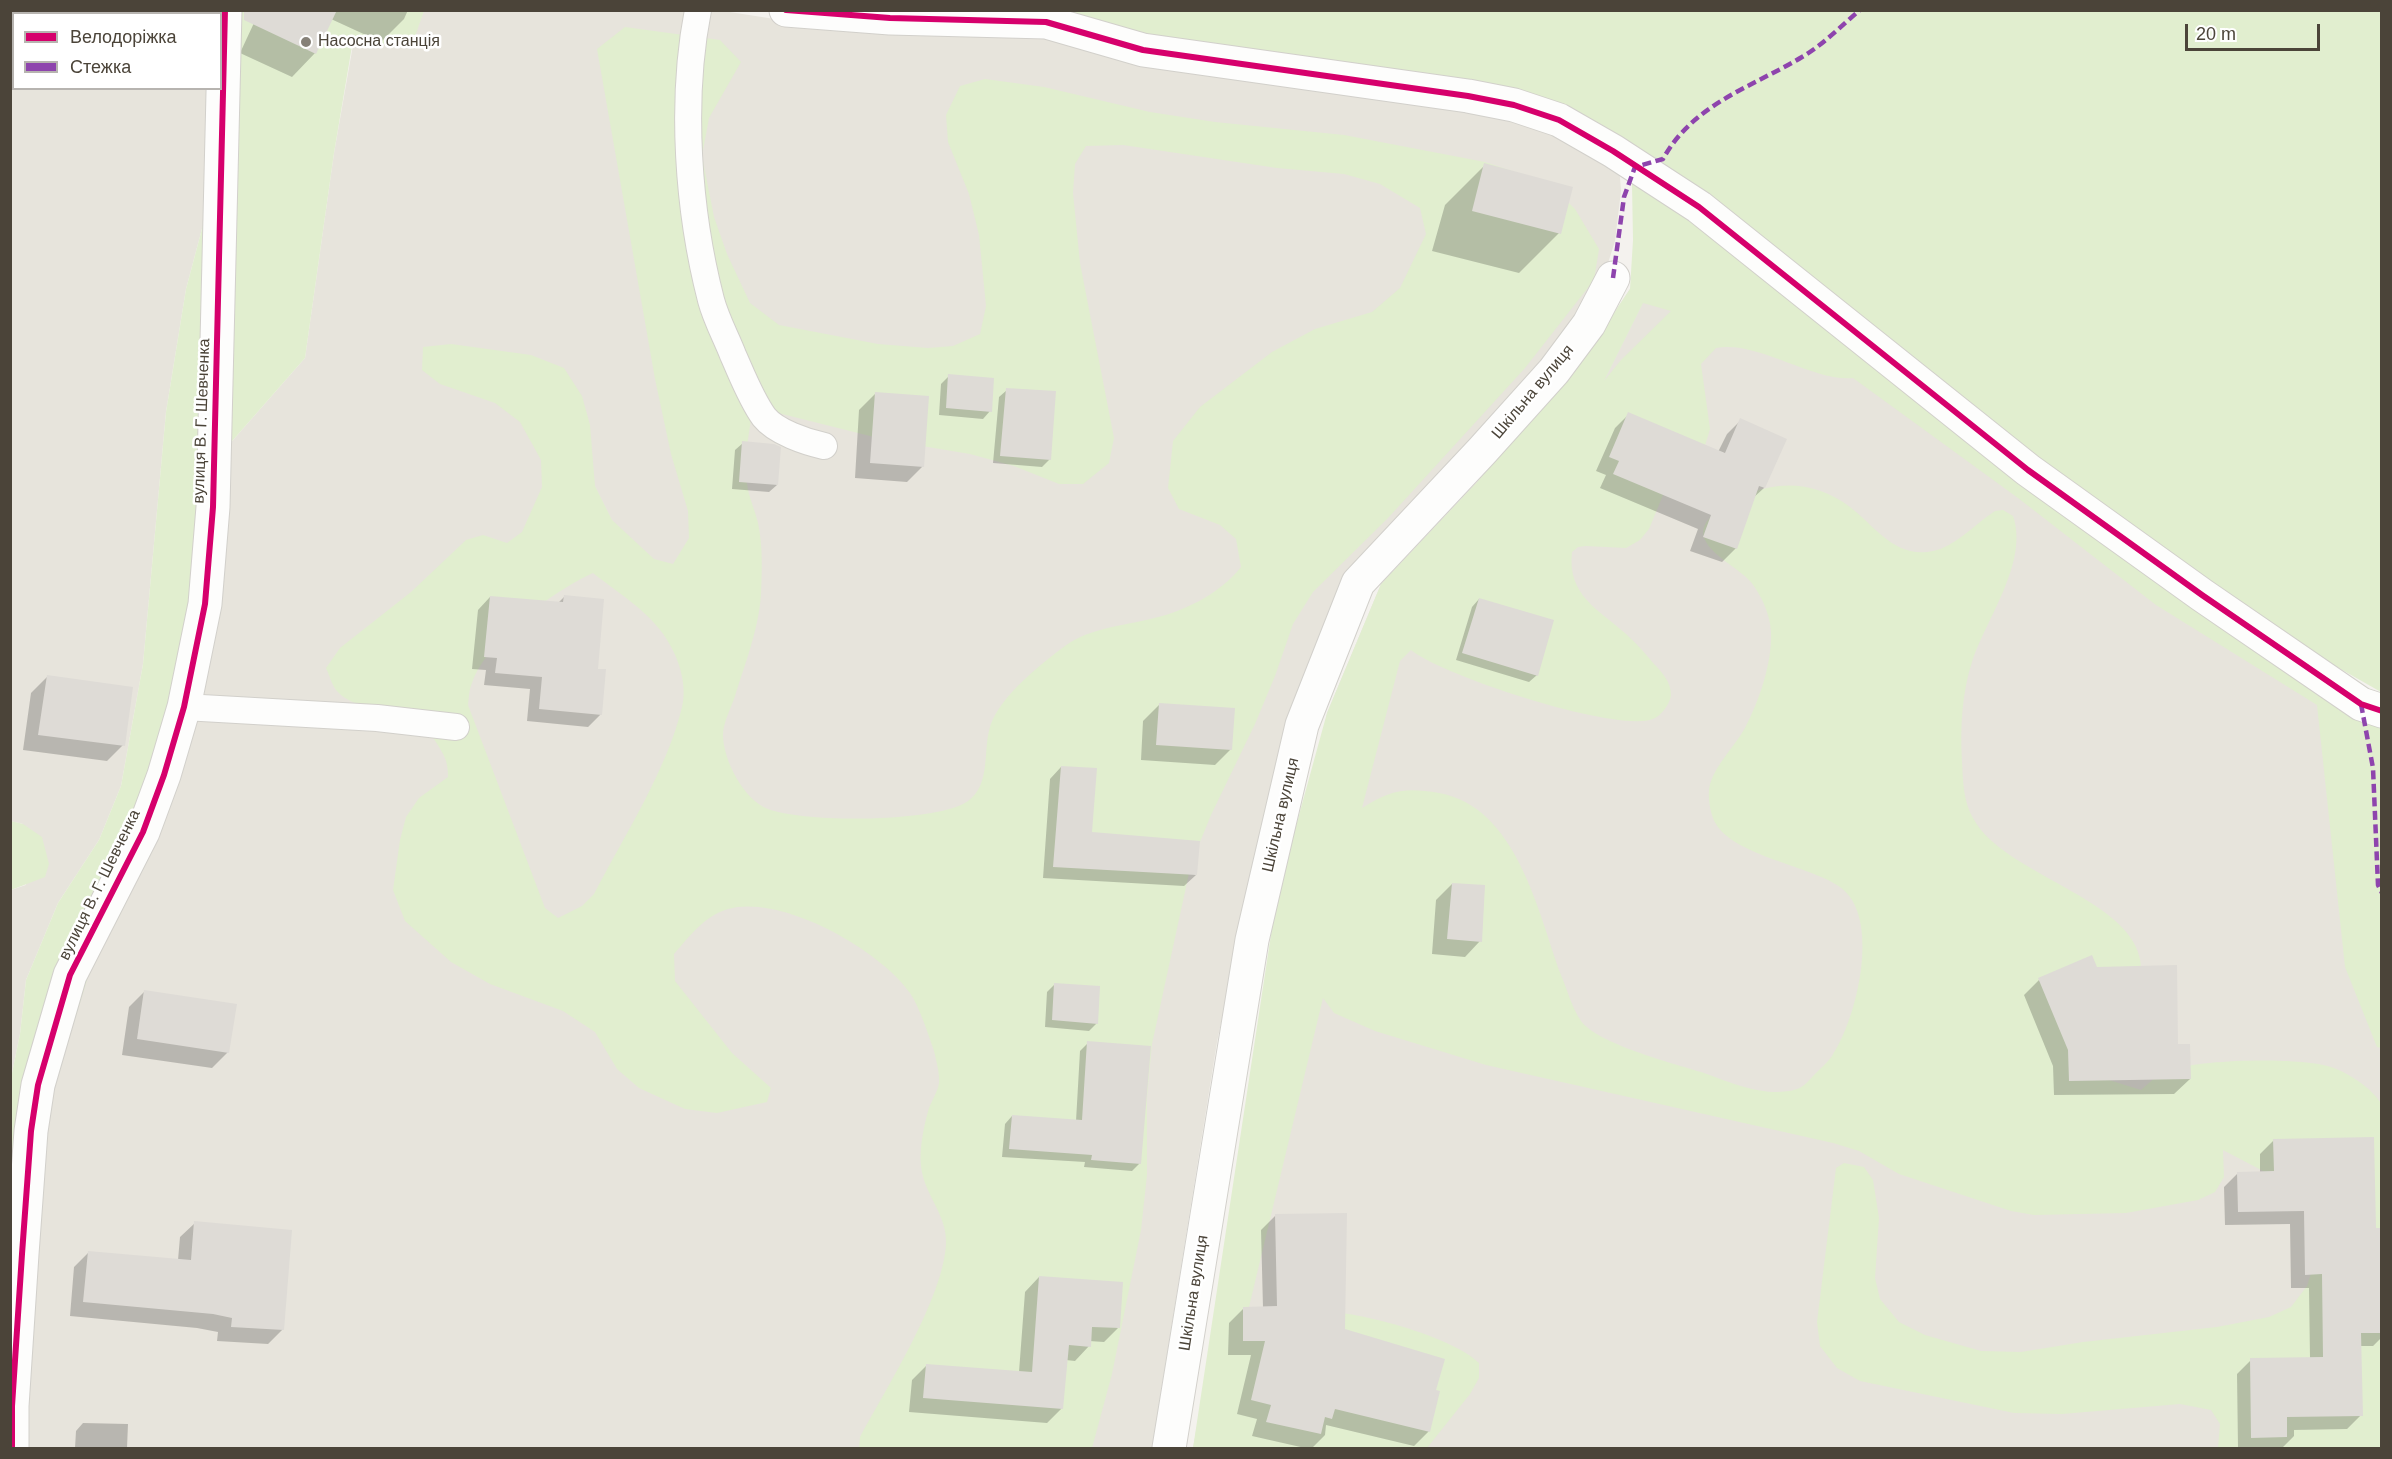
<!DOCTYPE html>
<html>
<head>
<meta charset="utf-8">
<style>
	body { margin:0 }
	#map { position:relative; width:2392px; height:1459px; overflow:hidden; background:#f4f2ee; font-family:Helvetica,sans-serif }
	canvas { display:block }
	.frame { position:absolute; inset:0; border:12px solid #4b4439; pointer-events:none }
	.legend { position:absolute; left:12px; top:12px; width:210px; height:78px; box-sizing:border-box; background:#fff; border:2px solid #b7b4b0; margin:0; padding:8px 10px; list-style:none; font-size:18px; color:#4b4439 }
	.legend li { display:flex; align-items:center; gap:12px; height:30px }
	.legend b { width:30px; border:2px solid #b7b4b0 }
	.scale { position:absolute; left:2185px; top:24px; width:135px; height:27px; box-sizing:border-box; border:3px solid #4b4439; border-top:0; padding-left:8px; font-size:18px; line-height:21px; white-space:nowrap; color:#4b4439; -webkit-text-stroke:4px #fff; paint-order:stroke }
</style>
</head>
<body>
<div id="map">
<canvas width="2392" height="1459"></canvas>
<div class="frame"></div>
<ul class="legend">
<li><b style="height:8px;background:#d6006c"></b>Велодоріжка</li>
<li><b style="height:8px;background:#8e44ad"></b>Стежка</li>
</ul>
<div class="scale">20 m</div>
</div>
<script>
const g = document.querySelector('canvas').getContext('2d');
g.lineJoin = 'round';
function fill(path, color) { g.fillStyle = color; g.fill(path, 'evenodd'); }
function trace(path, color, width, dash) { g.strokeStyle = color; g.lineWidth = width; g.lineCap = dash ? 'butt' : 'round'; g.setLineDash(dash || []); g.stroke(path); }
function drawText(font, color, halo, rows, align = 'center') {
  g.font = font + ' Helvetica,sans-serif'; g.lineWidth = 5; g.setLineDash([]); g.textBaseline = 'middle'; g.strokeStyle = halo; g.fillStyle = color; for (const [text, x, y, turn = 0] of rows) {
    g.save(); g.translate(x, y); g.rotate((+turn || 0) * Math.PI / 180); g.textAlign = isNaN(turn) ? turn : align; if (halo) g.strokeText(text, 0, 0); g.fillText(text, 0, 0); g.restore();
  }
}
const residential = new Path2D(`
	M 424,10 L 717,10 L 781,20 L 1020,32 L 1533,120 L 1619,165 L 1621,191 L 1615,241 L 1603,279 L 1578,324 L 1372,549 L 1259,840 L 1217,1042 L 1152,1448 L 29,1448 L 27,1365 L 50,1084 L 226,448 L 305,358 L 334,153 L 353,45 L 412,42 Z
	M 11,11 L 215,11 L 215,14 L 14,14 L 14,88 L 216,89 L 212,191 L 186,289 L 166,412 L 143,664 L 121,786 L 99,840 L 58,903 L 26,980 L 20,1034 L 11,1078 L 11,890 L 26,885 L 23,824 L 10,821 Z
	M 1766,278 L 2322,691 L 2381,729 L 2381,1448 L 1193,1448 L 1327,713 L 1381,584 L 1478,481 L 1591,347 L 1630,289 Z`);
const green = new Path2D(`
	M 233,11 L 424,11 L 413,42 L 352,46 L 334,153 L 305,358 L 226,448 Z
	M 912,11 L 2381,11 L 2381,692 L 2263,625 L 1554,110 Z
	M 625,27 L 720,40 L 741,62 L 709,118 L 702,156 L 714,217 L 727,254 L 750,303 L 779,325 L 878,344 L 928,348 L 953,346 L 980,334 L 986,306 L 979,235 L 969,194 L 948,142 L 946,115 L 960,86 L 985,79 L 1044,87 L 1150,112 L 1215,122 L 1344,135 L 1485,162 L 1521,174 L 1556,190 L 1575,209 L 1599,249 L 1594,280 L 1525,368 L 1388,518 L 1313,592 L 1293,624 L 1275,676 L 1255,724 L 1211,815 L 1191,864 L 1152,1044 L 1147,1097 L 1147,1175 L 1141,1230 L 1112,1374 L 1092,1448 L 859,1448 L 860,1437 C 887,1387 944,1297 946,1243 C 947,1214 924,1195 921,1166 C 919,1149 924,1125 929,1108 C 932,1100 938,1091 939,1083 C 940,1074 936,1060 934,1051 C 928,1034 920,1008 910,993 C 880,950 782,894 728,909 C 704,916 690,936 674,954 L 675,981 L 732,1053 L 771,1088 L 767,1102 L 717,1113 L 685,1109 L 639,1088 L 617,1069 L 595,1032 L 563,1011 L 490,984 L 451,962 L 405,921 L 393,890 L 400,840 L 406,817 L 419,798 L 448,777 C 448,764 446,758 439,747 C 414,699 361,719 336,690 C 332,685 329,674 326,668 L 340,648 L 411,592 L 466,540 L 483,535 L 507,543 L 522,532 L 542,487 L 541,460 L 520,422 L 495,403 L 440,384 L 422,370 L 423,347 L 451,344 L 531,355 L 564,368 L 582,396 L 590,425 L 595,486 L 612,520 L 654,559 L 673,564 L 689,538 L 688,511 L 671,454 L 655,379 L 597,49 ZM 1123,145 L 1277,168 L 1344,174 L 1380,184 L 1420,208 L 1426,234 L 1400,288 L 1372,312 L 1315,329 L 1272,352 L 1200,407 L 1173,441 L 1168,488 L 1179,509 L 1220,525 L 1236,539 L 1241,567 C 1219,595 1181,613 1146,620 C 1115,627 1086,629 1061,649 C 1037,667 995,701 989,731 C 983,755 991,790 963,804 C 927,822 806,823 768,809 C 744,800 723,760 723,735 C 723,723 731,708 735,696 C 745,664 759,628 761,594 C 762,571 763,546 758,523 C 755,510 749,498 747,484 C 743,463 748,441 751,419 L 774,412 L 886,440 L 970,454 L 1014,466 L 1059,484 L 1083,484 L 1109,463 L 1114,438 L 1080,263 L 1073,193 L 1075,164 L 1086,146 ZM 593,573 C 619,594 654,614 670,645 C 680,662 687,687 682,707 C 667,770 624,836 594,894 L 582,906 L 558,918 L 545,908 L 468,705 C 469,698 469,689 472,683 C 487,640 553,591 593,573 Z
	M 1634,181 L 1658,192 L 2322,691 L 2381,729 L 2381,1048 L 2377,1047 L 2345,967 L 2317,705 L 2156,605 L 2018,498 L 1853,378 C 1813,382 1758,340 1716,348 L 1701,364 L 1710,429 L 1703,452 L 1663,495 L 1649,529 L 1640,540 L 1626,548 L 1586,546 L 1578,547 L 1572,552 C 1567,595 1598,609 1626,634 C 1636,643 1645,653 1654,664 C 1662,672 1671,682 1671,695 C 1670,704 1661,716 1653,719 C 1616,733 1443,676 1411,650 L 1400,661 L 1362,808 C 1390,790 1406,787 1439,793 C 1517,807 1538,912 1561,975 C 1567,989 1572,1008 1581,1021 C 1598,1044 1672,1063 1701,1072 C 1730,1082 1766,1099 1797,1089 C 1804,1087 1810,1079 1815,1074 C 1821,1068 1828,1062 1832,1056 C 1857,1019 1882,917 1840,887 C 1811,866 1735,856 1716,824 C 1710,815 1707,795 1710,784 C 1716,764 1735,746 1745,728 C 1759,701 1772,664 1771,633 C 1771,616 1761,594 1750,581 C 1736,564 1680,542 1714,514 C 1755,481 1807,474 1850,507 C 1876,527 1895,559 1933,551 C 1955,547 1976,523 1995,511 L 2003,510 L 2013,516 C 2029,562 1986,619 1972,662 C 1962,692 1960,729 1962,761 C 1963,780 1963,801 1973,818 C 2005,879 2149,900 2141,976 C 2140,986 2133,996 2128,1005 C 2118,1029 2107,1052 2096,1076 L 2141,1090 C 2151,1081 2158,1074 2171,1070 C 2202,1059 2300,1057 2331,1067 C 2349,1073 2373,1089 2382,1105 L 2381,1448 L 2218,1448 L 2220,1424 L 2211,1410 L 2180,1404 L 2062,1414 L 2014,1413 L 1860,1381 L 1837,1368 L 1820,1346 L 1817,1322 L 1836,1168 L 1844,1163 L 1864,1167 L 1873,1180 L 1879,1218 L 1875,1278 L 1880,1299 L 1899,1322 L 1925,1335 L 1981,1351 L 2021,1352 L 2083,1342 L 2217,1327 L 2269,1317 L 2291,1307 L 2307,1286 L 2313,1267 L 2305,1211 L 2267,1173 L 2223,1150 L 2224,1177 L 2215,1192 L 2198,1200 L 2126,1213 L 2034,1215 L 2011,1211 L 1899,1174 L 1859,1151 L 1833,1143 L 1486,1065 L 1375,1031 L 1334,1013 L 1323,998 L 1249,1307 L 1243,1307 L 1243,1325 C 1270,1323 1297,1313 1324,1312 C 1360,1311 1455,1338 1479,1363 L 1479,1378 L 1470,1394 L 1427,1448 L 1193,1448 L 1277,895 L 1327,713 L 1381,584 L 1478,481 L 1591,347 L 1630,289 L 1633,240 L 1632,185 ZM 1643,303 L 1671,311 L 1621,360 L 1604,381 Z
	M 212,191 L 202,568 L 185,665 L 11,1225 L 11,1078 L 20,1034 L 26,980 L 58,903 L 99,840 L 121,786 L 143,664 L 166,412 L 186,289 Z
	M 11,821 L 23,824 L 42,837 L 49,864 L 45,877 L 11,890 Z`);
const shadow = new Path2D(`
	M 260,10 L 408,10 L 404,19 L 381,42 L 331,19 L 315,53 L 292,77 L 240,53 Z
	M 1485,165 L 1559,233 L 1519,273 L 1432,251 L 1445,205 Z
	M 949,376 L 990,411 L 983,419 L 939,415 L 941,384 Z
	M 1007,390 L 1050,459 L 1042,467 L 993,463 L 999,397 Z
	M 875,394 L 923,466 L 907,482 L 855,478 L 859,410 Z
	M 1629,414 L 1718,452 L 1727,434 L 1741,420 L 1764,488 L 1753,498 L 1736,548 L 1722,562 L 1690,551 L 1698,529 L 1600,488 L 1606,475 L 1596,471 L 1615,428 Z
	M 743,443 L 777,485 L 769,492 L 732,489 L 735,450 Z
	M 490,597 L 558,603 L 564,597 L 597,670 L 601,714 L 588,727 L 527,721 L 530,689 L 484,685 L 486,670 L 472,669 L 478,610 Z
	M 1479,599 L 1537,675 L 1529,682 L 1456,660 L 1472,607 Z
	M 47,677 L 123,745 L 107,761 L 23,750 L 31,693 Z
	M 1159,705 L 1231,749 L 1215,765 L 1141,760 L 1143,721 Z
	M 1061,767 L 1090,834 L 1196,875 L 1184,886 L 1043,878 L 1050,779 Z
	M 1452,884 L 1480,941 L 1465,957 L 1432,954 L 1436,900 Z
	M 2096,968 L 2177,1046 L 2190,1079 L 2174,1094 L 2054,1095 L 2053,1066 L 2024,995 L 2039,980 Z
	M 1055,984 L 1097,1023 L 1089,1031 L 1045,1027 L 1047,992 Z
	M 145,991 L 228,1052 L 212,1068 L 122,1055 L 129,1007 Z
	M 1088,1043 L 1140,1163 L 1132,1171 L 1084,1167 L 1085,1162 L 1002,1157 L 1005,1124 L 1012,1116 L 1076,1121 L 1080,1051 Z
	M 2274,1140 L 2374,1229 L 2382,1229 L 2382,1337 L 2373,1346 L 2360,1346 L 2361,1415 L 2347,1429 L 2294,1430 L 2294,1436 L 2282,1448 L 2238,1448 L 2237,1374 L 2251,1360 L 2310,1359 L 2309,1288 L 2291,1288 L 2290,1224 L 2225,1225 L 2224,1187 L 2238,1173 L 2260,1173 L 2260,1154 Z
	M 1276,1215 L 1343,1330 L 1434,1391 L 1429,1431 L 1414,1446 L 1326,1425 L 1325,1435 L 1312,1448 L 1305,1448 L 1252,1436 L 1257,1419 L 1237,1414 L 1251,1355 L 1228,1355 L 1229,1323 L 1244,1308 L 1263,1308 L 1261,1230 Z
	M 195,1223 L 283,1329 L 268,1344 L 217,1341 L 218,1332 L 197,1328 L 70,1316 L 74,1267 L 88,1253 L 178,1260 L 180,1237 Z
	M 1039,1277 L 1118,1328 L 1104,1342 L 1089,1341 L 1089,1346 L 1075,1361 L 1066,1360 L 1062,1408 L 1047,1423 L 909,1412 L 912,1380 L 926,1366 L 1019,1372 L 1025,1292 Z
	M 83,1423 L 128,1424 L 127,1448 L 75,1448 L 76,1431 Z`);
const building = new Path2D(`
	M 244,10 L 337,10 L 316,54 L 244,20 Z
	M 1484,163 L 1573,187 L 1561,234 L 1472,211 Z
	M 948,374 L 994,378 L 992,412 L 946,408 Z
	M 1006,388 L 1056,391 L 1051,460 L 1000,456 Z
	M 875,392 L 929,396 L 924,467 L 870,463 Z
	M 1628,412 L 1725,453 L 1740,418 L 1787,439 L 1765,488 L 1759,486 L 1737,549 L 1703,537 L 1711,515 L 1613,474 L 1619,461 L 1609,457 Z
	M 742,441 L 774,444 L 781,447 L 778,485 L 739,482 Z
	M 564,595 L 604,599 L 598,669 L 606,669 L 602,715 L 539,709 L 542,677 L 495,673 L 497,658 L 484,657 L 490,596 L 563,602 Z
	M 1479,598 L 1554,620 L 1538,676 L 1462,653 Z
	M 47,675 L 133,687 L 125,746 L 38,735 Z
	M 1159,703 L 1235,708 L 1232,750 L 1156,745 Z
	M 1061,766 L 1097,768 L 1092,832 L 1200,841 L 1197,875 L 1053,867 Z
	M 1452,883 L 1485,885 L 1482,942 L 1447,939 Z
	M 2092,955 L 2097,967 L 2177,965 L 2178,1044 L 2190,1044 L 2191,1079 L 2069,1081 L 2068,1050 L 2038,978 Z
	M 1054,983 L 1100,986 L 1098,1024 L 1052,1020 Z
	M 144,990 L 237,1004 L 229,1053 L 137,1039 Z
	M 1087,1041 L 1151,1046 L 1141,1164 L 1091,1160 L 1092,1155 L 1009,1149 L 1012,1115 L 1082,1120 Z
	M 2374,1137 L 2376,1228 L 2382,1228 L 2382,1333 L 2361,1333 L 2363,1416 L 2287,1417 L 2287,1437 L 2251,1438 L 2250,1358 L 2323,1357 L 2322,1274 L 2305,1275 L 2304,1211 L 2238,1212 L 2237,1172 L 2274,1171 L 2273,1139 Z
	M 1347,1213 L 1345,1329 L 1445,1359 L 1436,1390 L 1440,1391 L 1430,1432 L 1335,1409 L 1332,1419 L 1325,1417 L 1321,1434 L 1266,1422 L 1271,1405 L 1251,1400 L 1265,1341 L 1243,1341 L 1243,1307 L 1277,1306 L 1275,1214 Z
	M 194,1221 L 292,1230 L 284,1330 L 231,1327 L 232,1318 L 213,1314 L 83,1302 L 88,1251 L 191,1260 Z
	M 1039,1276 L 1123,1282 L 1120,1328 L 1092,1327 L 1091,1347 L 1069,1345 L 1063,1409 L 923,1398 L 926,1364 L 1032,1372 Z`);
const service = new Path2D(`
	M 698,10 C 680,102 688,211 711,300 C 716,319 726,337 733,355 C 742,375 751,399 764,417 C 776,432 806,442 824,446
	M 184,707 L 377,718 L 456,727`);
const minor = new Path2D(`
	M 786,10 L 890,18 L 1046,22 L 1143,50 L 1468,96 L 1514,105 L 1559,120 L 1613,151 L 1699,207 L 2028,470 L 2202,595 L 2361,704 L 2382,711
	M 12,1448 L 12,1406 L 22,1254 L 31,1131 L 38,1085 L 70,975 L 143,832 L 164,775 L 184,707 L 205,604 L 213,507 L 225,10
	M 1169,1448 L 1252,940 L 1302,725 L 1358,583 L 1482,451 L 1554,371 L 1589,324 L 1613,278`);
const quiet = new Path2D(`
	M 1613,278 L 1624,197 L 1635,167 L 1663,159 C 1693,104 1752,87 1802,57 C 1823,45 1842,25 1860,10
	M 2361,704 L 2373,768 L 2378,885 L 2382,893`);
const cycleway = new Path2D(`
	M 786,10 L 890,18 L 1046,22 L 1143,50 L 1468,96 L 1514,105 L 1559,120 L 1613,151 L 1699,207 L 2028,470 L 2202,595 L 2361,704 L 2382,711
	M 12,1448 L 12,1406 L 22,1254 L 31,1131 L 38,1085 L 70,975 L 143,832 L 164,775 L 184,707 L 205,604 L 213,507 L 225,10`);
const markers = [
	[306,42,6,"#868178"]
];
const poiNames = [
	["Насосна станція",318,42]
];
const streetNames = [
	["Шкільна вулиця",1533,392,-50],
	["вулиця В. Г. Шевченка",202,421,-88],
	["Шкільна вулиця",1281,815,-77],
	["вулиця В. Г. Шевченка",100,885,-64],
	["Шкільна вулиця",1194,1293,-81]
];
fill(residential, '#e7e4dc');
fill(green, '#e1eecf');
fill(shadow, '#0003');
fill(building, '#dedbd6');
trace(service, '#d2d0cb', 28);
trace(minor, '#d2d0cb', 35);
trace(service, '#fdfdfc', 26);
trace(minor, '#fdfdfc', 33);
trace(quiet, '#8e44ad', 4.5, [9, 4.5]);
trace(cycleway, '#d6006c', 6);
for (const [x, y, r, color] of markers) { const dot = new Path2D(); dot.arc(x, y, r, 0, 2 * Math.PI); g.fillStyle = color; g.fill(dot); trace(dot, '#fff', 2); }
drawText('16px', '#4b4439', '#fff', poiNames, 'left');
drawText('16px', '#4b4439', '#fff', streetNames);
</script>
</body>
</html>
